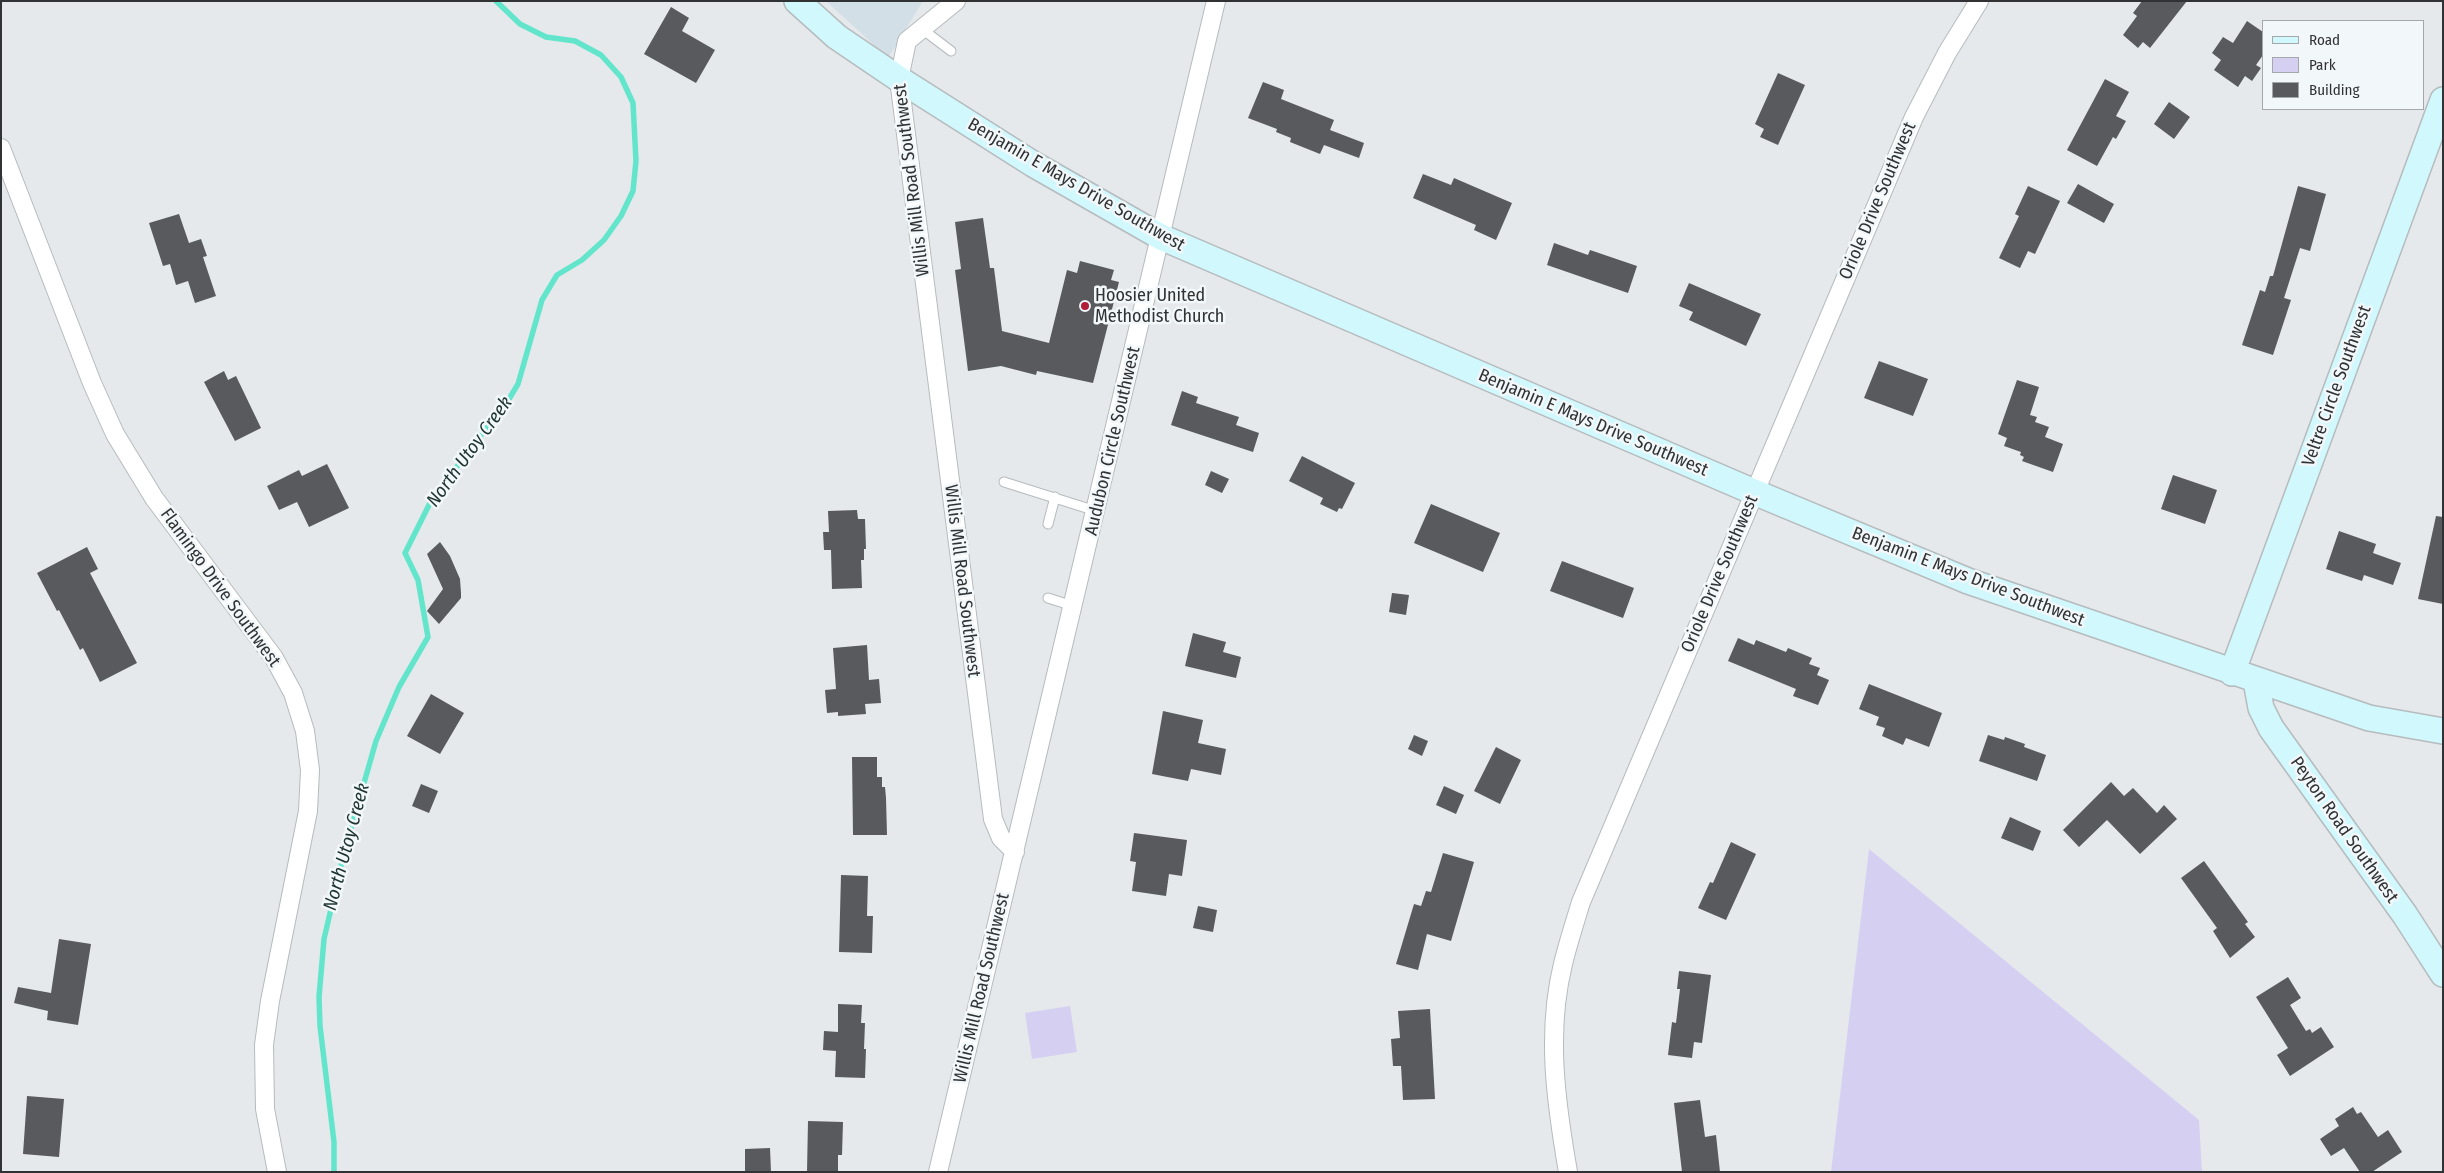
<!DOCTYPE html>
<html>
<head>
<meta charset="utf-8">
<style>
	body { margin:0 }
	#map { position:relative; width:2444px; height:1173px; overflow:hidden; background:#e5e9ec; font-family:"Fira Sans Condensed",sans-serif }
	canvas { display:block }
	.frame { position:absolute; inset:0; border:2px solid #303233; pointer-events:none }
	.legend { position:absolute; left:2262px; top:20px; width:162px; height:90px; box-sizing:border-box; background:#f2f7fa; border:1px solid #a4a8aa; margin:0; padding:6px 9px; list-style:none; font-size:15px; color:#303233 }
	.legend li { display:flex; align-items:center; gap:10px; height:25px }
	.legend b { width:25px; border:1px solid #a4a8aa }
</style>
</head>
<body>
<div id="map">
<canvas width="2444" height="1173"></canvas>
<div class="frame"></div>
<ul class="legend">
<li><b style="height:6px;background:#d1f8fd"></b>Road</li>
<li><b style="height:14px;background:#d5d0f2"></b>Park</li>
<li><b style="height:14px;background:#585a5d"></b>Building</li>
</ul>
</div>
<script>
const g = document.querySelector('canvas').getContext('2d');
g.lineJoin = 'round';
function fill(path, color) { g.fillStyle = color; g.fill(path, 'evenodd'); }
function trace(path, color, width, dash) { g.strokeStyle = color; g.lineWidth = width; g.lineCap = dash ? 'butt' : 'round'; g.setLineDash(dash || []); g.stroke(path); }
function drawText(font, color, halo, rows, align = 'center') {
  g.font = font + ' "Fira Sans Condensed",sans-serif'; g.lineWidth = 5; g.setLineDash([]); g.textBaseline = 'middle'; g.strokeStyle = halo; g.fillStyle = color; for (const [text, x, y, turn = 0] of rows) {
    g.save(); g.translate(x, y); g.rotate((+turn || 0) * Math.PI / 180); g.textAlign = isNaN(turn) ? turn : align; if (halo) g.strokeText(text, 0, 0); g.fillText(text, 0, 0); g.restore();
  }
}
const built = new Path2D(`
	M 826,1 L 923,1 L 888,58 Z`);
const green = new Path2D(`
	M 1869,849 L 2199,1120 L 2202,1172 L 1831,1172 Z
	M 1070,1006 L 1077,1052 L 1032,1059 L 1025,1013 Z`);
const stream = new Path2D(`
	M 334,1172 L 334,1142 L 320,1026 L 319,997 L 324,939 L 344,853 L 376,741 L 399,687 L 428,637 L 418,580 L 405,553 L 431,501 L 484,431 L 503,409 L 518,384 L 542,300 L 557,275 L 582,260 L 604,240 L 621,216 L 633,191 L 636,161 L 633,103 L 621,77 L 601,55 L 575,41 L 546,37 L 520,24 L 496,1`);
const building = new Path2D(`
	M 2142,1 L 2187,1 L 2150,48 L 2143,42 L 2138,48 L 2123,35 L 2137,16 L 2133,13 Z
	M 671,7 L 689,18 L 682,31 L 715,50 L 696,83 L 644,54 Z
	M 2247,21 L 2263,32 L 2263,55 L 2256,65 L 2261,68 L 2252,81 L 2245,76 L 2238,87 L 2214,70 L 2221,60 L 2212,53 L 2223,37 L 2233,43 Z
	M 1778,73 L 1805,85 L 1778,145 L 1760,137 L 1764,129 L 1755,124 Z
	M 2105,79 L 2129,92 L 2116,116 L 2126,121 L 2116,139 L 2113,137 L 2097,166 L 2067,150 Z
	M 1263,82 L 1284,90 L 1281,99 L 1334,120 L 1330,130 L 1364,143 L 1359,158 L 1324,145 L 1320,154 L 1290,142 L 1291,138 L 1276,132 L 1277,129 L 1248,118 Z
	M 2169,102 L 2190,117 L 2174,139 L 2154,124 Z
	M 1423,174 L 1451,185 L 1454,178 L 1512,203 L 1496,240 L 1474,230 L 1476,225 L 1413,198 Z
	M 2078,184 L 2114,204 L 2104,223 L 2067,203 Z
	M 2028,186 L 2060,201 L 2035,254 L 2028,251 L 2020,268 L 1999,258 L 2019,216 L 2015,214 Z
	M 2298,186 L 2326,194 L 2310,251 L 2300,248 L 2284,298 L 2291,300 L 2273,355 L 2242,345 L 2260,290 L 2265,292 L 2270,276 L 2273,276 Z
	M 179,214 L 189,243 L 201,239 L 207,256 L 203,257 L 216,296 L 195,303 L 188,281 L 176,285 L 170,264 L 163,266 L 149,223 Z
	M 983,218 L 990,268 L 994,268 L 1002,331 L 1049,343 L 1067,270 L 1077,273 L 1080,261 L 1114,270 L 1111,280 L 1119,282 L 1093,383 L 1037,371 L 1036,375 L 1001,366 L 968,371 L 955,270 L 961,269 L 955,222 Z
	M 1554,243 L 1588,255 L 1590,250 L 1637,266 L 1628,293 L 1547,265 Z
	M 1689,283 L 1761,314 L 1746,346 L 1689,320 L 1693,312 L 1679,306 Z
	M 1879,361 L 1928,379 L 1913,416 L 1864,398 Z
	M 224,371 L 228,380 L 236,376 L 261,428 L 235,441 L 204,382 Z
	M 2017,380 L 2039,387 L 2030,415 L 2037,417 L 2035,422 L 2049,427 L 2045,437 L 2063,444 L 2053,472 L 2022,461 L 2024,457 L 2020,455 L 2021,452 L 2004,446 L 2007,438 L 1998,434 Z
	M 1182,391 L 1198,397 L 1196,403 L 1239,417 L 1236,425 L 1259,433 L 1253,452 L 1171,425 Z
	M 1302,456 L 1355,483 L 1342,509 L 1339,508 L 1337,512 L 1320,504 L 1323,498 L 1289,481 Z
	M 327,464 L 349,508 L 309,527 L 297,502 L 279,510 L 267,486 L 299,470 L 302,476 Z
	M 1211,471 L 1229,479 L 1222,493 L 1205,485 Z
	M 2173,475 L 2217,490 L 2205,524 L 2161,509 Z
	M 1431,504 L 1500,533 L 1483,572 L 1414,543 Z
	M 857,510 L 858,519 L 865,519 L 866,549 L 864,549 L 864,560 L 861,560 L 862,588 L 832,589 L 831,550 L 824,550 L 823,532 L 829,532 L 828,511 Z
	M 2436,516 L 2443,517 L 2443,604 L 2418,599 Z
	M 2339,531 L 2376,544 L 2373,553 L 2401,563 L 2393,585 L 2364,575 L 2362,581 L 2326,569 Z
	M 440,542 L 450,556 L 460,579 L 461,593 L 461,598 L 439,624 L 427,611 L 443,589 L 427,554 Z
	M 87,547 L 98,569 L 90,573 L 137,663 L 100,682 L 83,648 L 80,650 L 59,610 L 57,611 L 37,573 Z
	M 1562,561 L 1634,588 L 1623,618 L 1550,591 Z
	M 1392,593 L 1409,595 L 1406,615 L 1389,612 Z
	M 1193,633 L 1226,642 L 1223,652 L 1241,657 L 1236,678 L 1185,666 Z
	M 1738,638 L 1754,645 L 1756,640 L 1786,652 L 1788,648 L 1812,658 L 1809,664 L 1820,668 L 1817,675 L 1829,680 L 1818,705 L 1793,696 L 1796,689 L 1728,661 Z
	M 867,645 L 869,680 L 879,679 L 881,703 L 865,704 L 866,714 L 838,716 L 838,712 L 827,713 L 825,690 L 836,689 L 833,648 Z
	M 1869,684 L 1942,713 L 1929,747 L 1906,738 L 1903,745 L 1882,736 L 1885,728 L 1876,725 L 1879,717 L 1859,709 Z
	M 431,694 L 464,713 L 440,754 L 407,736 Z
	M 1163,711 L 1203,720 L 1198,743 L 1226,749 L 1221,775 L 1191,769 L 1188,781 L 1152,774 Z
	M 1414,735 L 1428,741 L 1422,756 L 1408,749 Z
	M 1988,735 L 2004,740 L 2005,737 L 2025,744 L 2024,747 L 2046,755 L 2037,781 L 1979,761 Z
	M 1496,747 L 1521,760 L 1500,804 L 1474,791 Z
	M 852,757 L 877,757 L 877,777 L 882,777 L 882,787 L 885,787 L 886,798 L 887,835 L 853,835 Z
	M 2111,782 L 2124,796 L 2133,788 L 2157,813 L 2164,805 L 2177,819 L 2140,854 L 2107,820 L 2079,847 L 2063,830 Z
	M 421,784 L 438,791 L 429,813 L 412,806 Z
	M 1444,786 L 1464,795 L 1456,814 L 1436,805 Z
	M 2010,817 L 2041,831 L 2033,851 L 2001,838 Z
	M 1134,833 L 1187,840 L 1182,876 L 1169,874 L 1166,896 L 1132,891 L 1136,862 L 1130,861 Z
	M 1731,842 L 1756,854 L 1726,920 L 1698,908 L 1710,882 L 1713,883 Z
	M 1443,853 L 1474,862 L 1451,941 L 1427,934 L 1418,970 L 1396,964 L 1414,904 L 1421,906 L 1426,891 L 1431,892 Z
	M 2204,861 L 2248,922 L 2245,924 L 2255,937 L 2230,958 L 2213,931 L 2217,928 L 2181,878 Z
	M 841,875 L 868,876 L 867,916 L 873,916 L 872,953 L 839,952 Z
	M 1198,906 L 1217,910 L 1213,932 L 1193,928 Z
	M 59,939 L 91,944 L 78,1025 L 47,1020 L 48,1011 L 14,1003 L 18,987 L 51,993 Z
	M 1679,971 L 1711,975 L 1702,1043 L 1694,1042 L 1692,1058 L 1668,1055 L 1672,1022 L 1676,1023 L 1680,989 L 1677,989 Z
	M 2288,977 L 2301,998 L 2290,1005 L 2306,1031 L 2310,1029 L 2312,1033 L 2321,1027 L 2334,1047 L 2290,1076 L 2277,1055 L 2288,1048 L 2256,997 Z
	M 838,1004 L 862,1005 L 861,1023 L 865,1023 L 864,1049 L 866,1049 L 865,1078 L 835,1077 L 836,1051 L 823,1050 L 824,1031 L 838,1032 Z
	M 1430,1009 L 1435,1099 L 1403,1100 L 1401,1066 L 1393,1066 L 1391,1039 L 1400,1038 L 1398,1011 Z
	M 27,1096 L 64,1099 L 59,1157 L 23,1154 Z
	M 1700,1100 L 1705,1137 L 1716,1135 L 1720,1172 L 1682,1172 L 1674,1103 Z
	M 2353,1107 L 2357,1114 L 2361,1112 L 2378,1137 L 2388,1130 L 2402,1152 L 2372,1172 L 2360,1172 L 2344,1148 L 2331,1156 L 2320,1139 L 2339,1126 L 2335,1119 Z
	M 808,1121 L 843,1122 L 842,1155 L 838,1155 L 838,1172 L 807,1172 Z
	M 770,1148 L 771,1172 L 745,1172 L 745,1149 Z`);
const lane = new Path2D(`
	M 922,29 L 951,51
	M 1004,482 L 1096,511
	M 1048,524 L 1055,497
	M 1048,598 L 1073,606`);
const street = new Path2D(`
	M 956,1 L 907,41 L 899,79 L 993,819 L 1001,838 L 1015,852
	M 1,148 L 92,383 L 115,434 L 154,498 L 274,658 L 293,693 L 305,731 L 310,770 L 308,811 L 270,1001 L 264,1045 L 265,1109 L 277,1172
	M 938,1172 L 1216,1
	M 1568,1172 C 1556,1103 1546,1033 1563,964 C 1568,943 1575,922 1581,902 L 1914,117 L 1947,53 L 1979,1`);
const secondary = new Path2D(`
	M 797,1 L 837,37 L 899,79 L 1033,164 L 1161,237 L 1754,492 L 1968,581 L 2369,718 L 2443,731
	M 2232,673 L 2443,100
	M 2256,681 L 2261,708 L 2271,728 L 2405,915 L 2443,974`);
const markers = [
	[1085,306,5,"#b01d37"]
];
const streetNames = [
	["Willis Mill Road Southwest",912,180,-97],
	["Benjamin E Mays Drive Southwest",1076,185,30],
	["Oriole Drive Southwest",1878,201,-67],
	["Veltre Circle Southwest",2337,386,-70],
	["Benjamin E Mays Drive Southwest",1593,423,23],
	["Audubon Circle Southwest",1113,441,-77],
	["Oriole Drive Southwest",1720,574,-67],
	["Benjamin E Mays Drive Southwest",1968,577,21],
	["Willis Mill Road Southwest",962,581,83],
	["Flamingo Drive Southwest",220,588,54],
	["Peyton Road Southwest",2344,830,55],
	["Willis Mill Road Southwest",982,988,-77]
];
const poiNames = [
	["Hoosier United",1095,296],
	["Methodist Church",1095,317]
];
const waterNames = [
	["North Utoy Creek",470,452,-54],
	["North Utoy Creek",347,847,-75]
];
fill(built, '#d3dfe6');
fill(green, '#d5d0f2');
trace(stream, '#63e5cc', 5.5);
fill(building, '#585a5d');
trace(lane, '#b6bbbd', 11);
trace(street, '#b6bbbd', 20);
trace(secondary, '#b6bbbd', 28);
trace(lane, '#fff', 9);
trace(street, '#fff', 18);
trace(secondary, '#d1f8fd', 25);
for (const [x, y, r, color] of markers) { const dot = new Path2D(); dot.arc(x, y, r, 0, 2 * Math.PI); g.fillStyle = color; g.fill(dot); trace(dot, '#f2f7fa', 2); }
drawText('18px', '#303233', '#f2f7fa', streetNames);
drawText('18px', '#303233', '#f2f7fa', poiNames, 'left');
drawText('italic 19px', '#1e3430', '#f2f7fa', waterNames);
</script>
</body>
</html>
